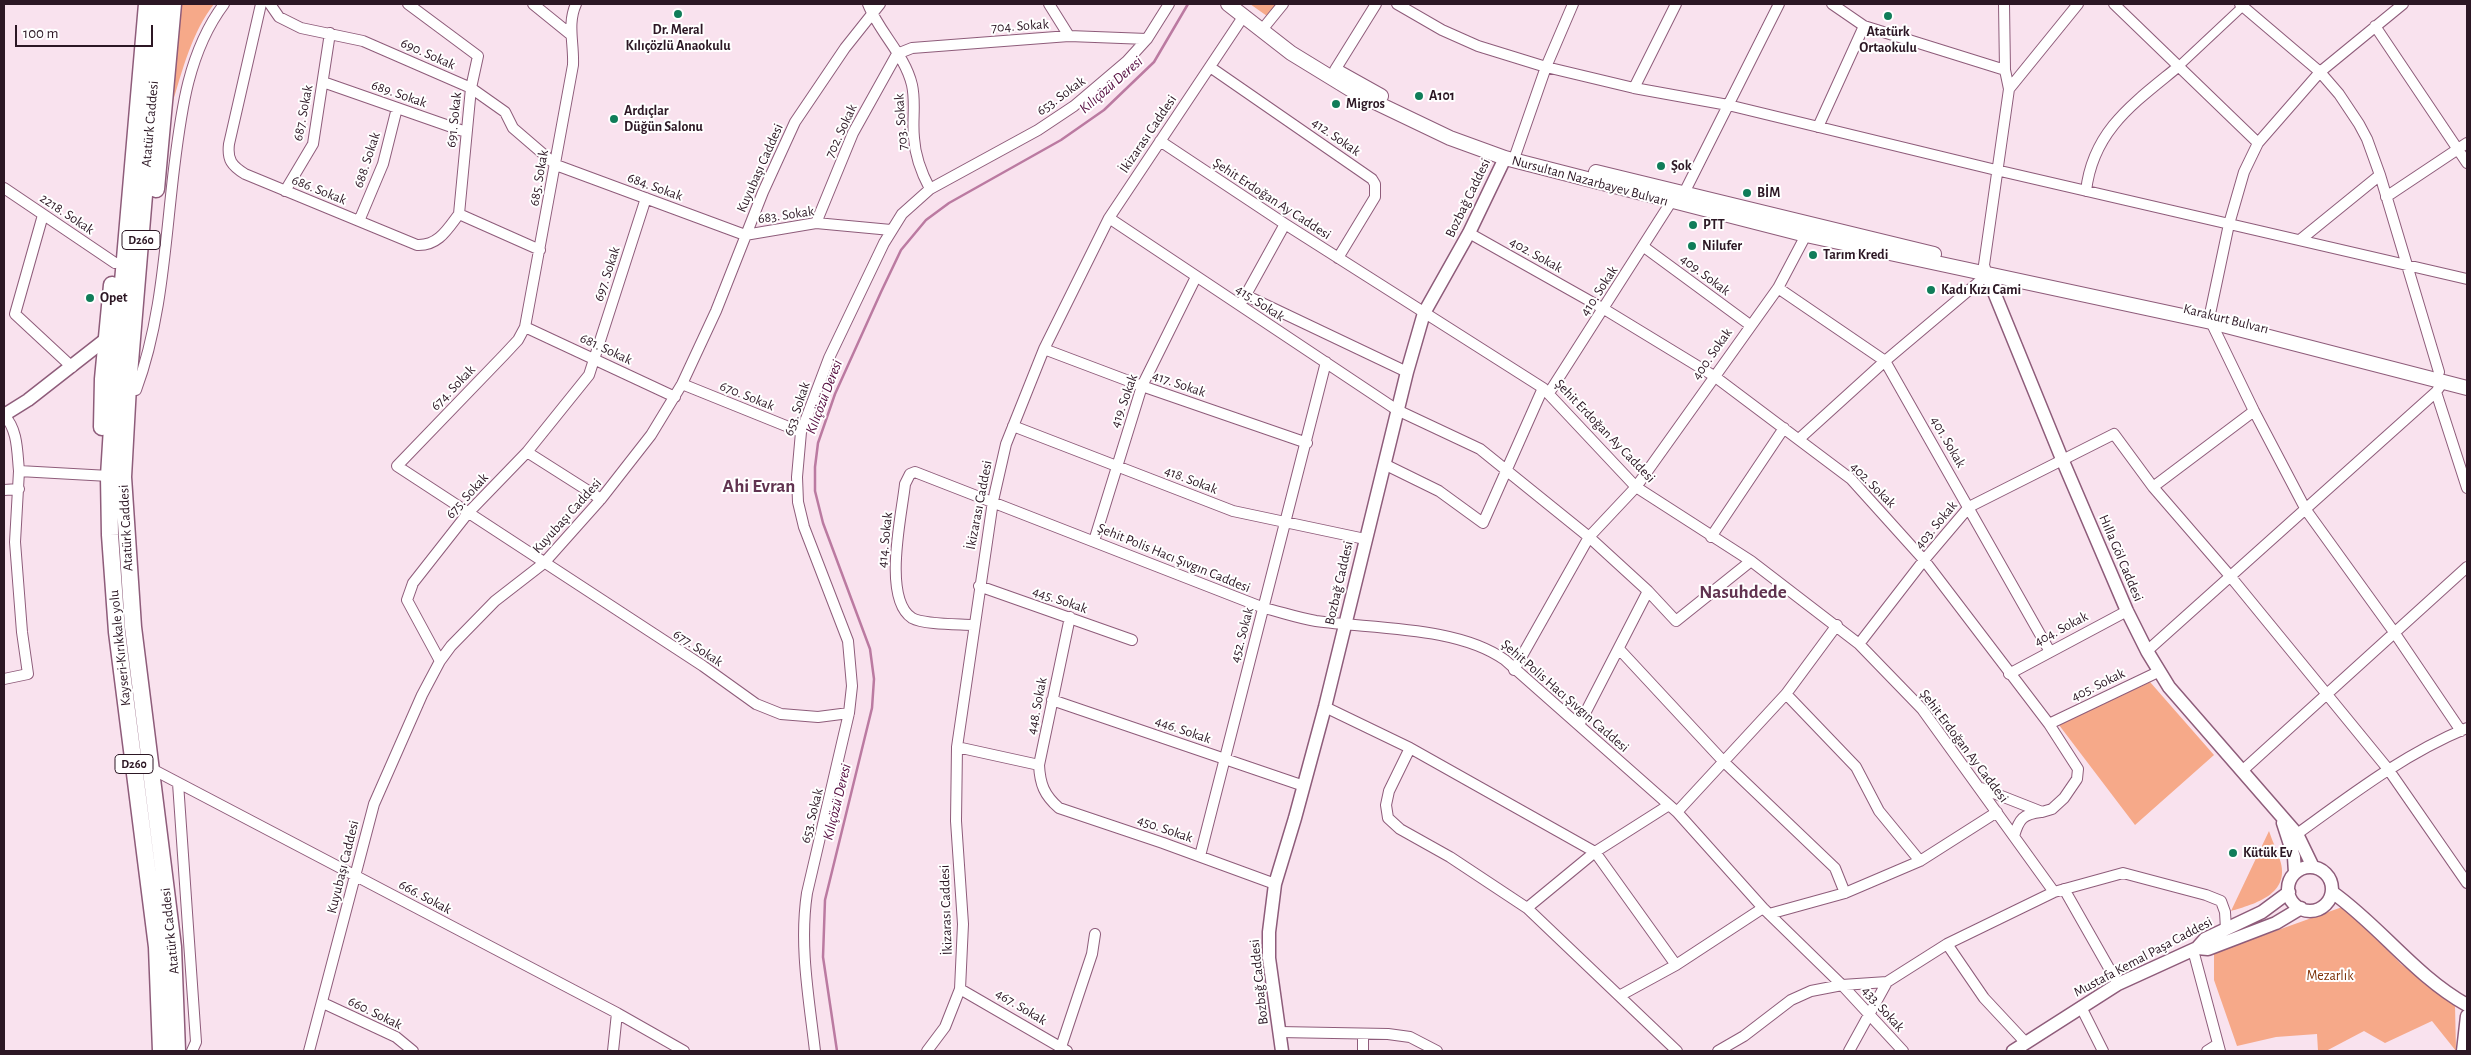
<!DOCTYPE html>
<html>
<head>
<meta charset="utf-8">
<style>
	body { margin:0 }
	#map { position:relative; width:2471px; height:1055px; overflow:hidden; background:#f9e2ee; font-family:"Alegreya Sans",sans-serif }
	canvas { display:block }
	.frame { position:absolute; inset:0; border:5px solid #2c1724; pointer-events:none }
	.scale { position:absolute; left:15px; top:25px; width:138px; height:22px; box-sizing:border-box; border:2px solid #2c1724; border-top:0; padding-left:6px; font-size:15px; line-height:18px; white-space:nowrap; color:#2c1724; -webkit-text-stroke:4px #fff; paint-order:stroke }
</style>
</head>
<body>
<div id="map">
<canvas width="2471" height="1055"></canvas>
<div class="frame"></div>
<div class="scale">100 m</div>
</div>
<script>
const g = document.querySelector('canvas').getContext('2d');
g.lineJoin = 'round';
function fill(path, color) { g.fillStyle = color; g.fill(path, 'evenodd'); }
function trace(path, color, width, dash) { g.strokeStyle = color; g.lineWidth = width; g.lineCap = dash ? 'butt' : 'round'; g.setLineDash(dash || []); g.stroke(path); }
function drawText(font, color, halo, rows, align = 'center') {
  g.font = font + ' "Alegreya Sans",sans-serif'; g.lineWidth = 4; g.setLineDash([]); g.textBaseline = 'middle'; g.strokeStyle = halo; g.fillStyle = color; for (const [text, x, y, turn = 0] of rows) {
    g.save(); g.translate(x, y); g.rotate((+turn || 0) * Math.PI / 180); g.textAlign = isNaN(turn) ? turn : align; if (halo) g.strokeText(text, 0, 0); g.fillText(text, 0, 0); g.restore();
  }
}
const green = new Path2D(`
	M 179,4 L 214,4 C 192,32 182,71 172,105 Z
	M 1250,4 L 1277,4 L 1267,16 Z
	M 2150,682 L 2214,755 L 2135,825 L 2059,725 Z
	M 2269,831 C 2272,841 2277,850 2280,860 C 2291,894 2255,904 2231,911 Z
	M 2345,906 L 2401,964 L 2455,1005 L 2456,1051 L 2432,1021 L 2385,1043 L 2364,1031 L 2326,1051 L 2318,1051 L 2317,1034 L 2276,1037 L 2237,1046 L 2214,980 L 2214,953 Z`);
const stream = new Path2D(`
	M 837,1051 L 823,957 L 825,900 L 872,708 L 874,679 L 870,649 L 823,523 L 815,491 L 815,467 L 818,443 L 835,394 L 881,292 L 901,250 L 926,220 L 949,203 L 1061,140 L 1104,110 L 1154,62 L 1188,4`);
const pedestrian = new Path2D(`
	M 2179,66 L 2242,7`);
const minor = new Path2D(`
	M 261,4 L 229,144 C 227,160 232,166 245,174 L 417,245 C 438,246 447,230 459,214 L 540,250
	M 270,4 L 279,17 L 301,28 L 363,41 L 471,88 L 505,112 L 513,128 L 556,165 L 745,235 L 816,223 L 891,230
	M 408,4 L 478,56 L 471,88 L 459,214
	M 533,4 L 570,34
	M 576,4 C 567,24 574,43 573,65 L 525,327 L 518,340 L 504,355 L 397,466 L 703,666 L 756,704 L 781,714 L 818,717 L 849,713
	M 868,4 C 879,32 905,55 912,85 C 916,103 912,120 914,138 C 915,155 922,174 930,189
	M 1049,4 L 1069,36
	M 1397,4 L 1442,30 L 1478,46 L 1546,67 L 1634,88 L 1728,105 L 1996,170 L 2467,279
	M 1832,4 L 1864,26 L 2005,70
	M 2004,4 L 2005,70 L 2009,89
	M 2114,4 L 2258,143
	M 2240,4 L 2320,72 L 2339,94 L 2359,124 L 2367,139 L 2380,175 L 2439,372
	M 2375,26 L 2467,163
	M 1261,31 L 1283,4
	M 897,54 L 912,48 L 1069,36 L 1147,39
	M 1210,67 L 1372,179 L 1375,184 L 1375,197 L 1338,258
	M 1335,70 L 1376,4
	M 323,82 L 466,132
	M 1634,88 L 1676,4
	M 1818,127 L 1864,26
	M 1160,141 L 1285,224 L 1543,388 L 1636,487 L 1751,561 L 1859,644 L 1922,709 L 2054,892
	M 1516,153 L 1546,67 L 1573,4
	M 4,188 L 115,263
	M 285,191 L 313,144 L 330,33
	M 2086,191 C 2093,130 2134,103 2179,66
	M 1683,195 L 1779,4
	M 2386,197 L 2467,143
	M 43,215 L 15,314 L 72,367
	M 1109,218 L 1397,410 L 1480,449 L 1589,537 L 1648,591 L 1676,621 L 1751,561
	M 359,221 L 383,164 L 397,108
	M 816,223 L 853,133 L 897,54
	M 1469,233 L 1604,309 L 1714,376 L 1851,479 L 1924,560 L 2049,724 L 2078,769 L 2077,779 L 2064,798 L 2052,809 L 2042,812 L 1981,788
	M 2300,240 L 2380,175
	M 1644,247 L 1750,325
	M 1778,288 L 1885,361 L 2049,650
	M 1245,295 L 1407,372
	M 1243,300 L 1285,224
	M 2210,314 L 2229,224 L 2244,172 L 2258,143 L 2320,72 L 2403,4
	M 2211,322 L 2254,411 L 2306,510 L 2394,632 L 2461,731
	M 525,327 L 675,397
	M 1044,349 L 1142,386 L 1307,443
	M 682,384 L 801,432
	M 136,390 C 162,320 165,243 174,169 C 181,112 188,52 224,4
	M 2436,392 L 2467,488
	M 1549,393 L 1671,202
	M 4,415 C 18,430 17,451 19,471
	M 1013,426 L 1233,511 L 1365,539
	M 1799,439 L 1885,361 L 1987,275 L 1984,265 L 2009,89 L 2078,4
	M 527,452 L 601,499
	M 1384,464 L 1439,491 L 1483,523 L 1543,388
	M 2153,487 L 2254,411
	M 4,490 L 19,489
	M 1711,537 L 1784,428
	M 1094,541 L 1142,386 L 1196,277
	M 979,586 L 1132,640
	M 1070,617 L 1039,765 C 1040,784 1044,795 1059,808 L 1163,843 L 1275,884
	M 973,625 C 958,624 925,625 912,618 C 882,598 902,514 905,484 L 910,474 L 915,472 L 1264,608 C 1281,612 1298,618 1316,621 C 1373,629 1458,626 1505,660 L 1677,812 L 1763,908 L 1842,985 L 1903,1051
	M 1859,644 L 1924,560 L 1969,507 L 2114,434 L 2153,487 L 2230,576 L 2388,769 L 2467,883
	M 1619,649 L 1724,762 L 1835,868 L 1845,893
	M 2147,651 L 2436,392 L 2443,382
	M 440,661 L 407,600 L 413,583 L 468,513 L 527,452 L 589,375 L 646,198
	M 1514,670 L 1589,537 L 1636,487 L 1778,288 L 1806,235
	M 2009,674 L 2127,611
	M 4,679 L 28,674 L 22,632 L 15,542 L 19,471 L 109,476
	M 1786,694 L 1856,767 L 1879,811 L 1920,861
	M 1052,700 L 1304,786
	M 1325,707 L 1410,748 L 1595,852 L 1676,965
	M 2049,724 L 2158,672
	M 1579,725 L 1648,591
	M 957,747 L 1039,765
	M 1410,748 L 1389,791 L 1386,805 L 1388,818 L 1400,829 L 1450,857 L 1527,908 L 1677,1051
	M 152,769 L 617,1013 L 684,1051
	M 2242,771 L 2467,567
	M 178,783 L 196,1042 L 192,1051
	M 1677,812 L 1786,694 L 1837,625
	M 2297,834 C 2351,795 2404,754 2467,728
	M 2014,836 C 2019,819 2023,814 2041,812
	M 1200,856 L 1326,362
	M 2064,889 L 2118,984
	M 1527,908 L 1595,852 L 1669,805
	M 1769,914 L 1845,893 L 1920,861 L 1997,812
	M 1947,944 L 1984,998 L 2026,1043
	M 2193,950 L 2220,1051
	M 960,989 L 1067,1051
	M 1621,995 L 1676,965 L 1763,908
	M 323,1003 L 396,1037 L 413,1051
	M 2081,1007 L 2103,1051
	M 1279,1032 L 1388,1034 L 1410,1037 L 1437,1051
	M 1061,1047 L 1092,954 L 1095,934
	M 309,1051 L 374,804 L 422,695 L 440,661 L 451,646 L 495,601 L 544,563 L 601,499 L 651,435 L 682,384 L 716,311 L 763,192 L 795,122 L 845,48 L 880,4
	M 613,1051 L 617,1013
	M 815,1051 C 809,998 799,946 807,893 L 849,713 L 852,686 L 848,641 L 804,527 L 798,502 L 797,477 L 801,432 L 829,358 L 884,243 L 902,214 L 930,189 L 1038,130 L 1074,106 L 1127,61 L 1147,39 L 1169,4
	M 927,1051 L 945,1027 L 960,989 L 963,924 L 956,821 L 957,747 L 993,501 L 1006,444 L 1044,349 L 1109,218 L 1243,17
	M 1363,1051 L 1363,1034
	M 1718,1051 L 1744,1036 L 1791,1000 L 1811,991 L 1842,985 L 1887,982 L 1947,944 L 2054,892 L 2123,873 L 2206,895 L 2221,901 L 2225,912 L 2226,929
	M 1849,1051 L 1887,982
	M 2207,1051 L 2218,1044`);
const tertiary = new Path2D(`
	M 1987,275 L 2062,459 L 2127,611 L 2147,651 L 2169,687 L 2297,834 L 2313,867
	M 4,415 L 28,400 L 106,339
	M 2283,823 L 2294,857 L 2295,873
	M2288 889a22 22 0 1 1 44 0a22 22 0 1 1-44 0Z
	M 2332,892 C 2380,926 2415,976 2467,1005
	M 2197,948 L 2208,949 L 2276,923 L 2301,908
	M 1282,1051 L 1269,958 L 1269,932 L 1275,884 L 1295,818 L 1325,707 L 1407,372 L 1424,313 L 1469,233 L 1505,158
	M 2013,1051 L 2118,984 L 2197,948 L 2205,939 L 2262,912 L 2289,892
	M 2463,1051 L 2467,1016`);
const secondary = new Path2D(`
	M 1228,4 L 1291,53 L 1358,94 L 1450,138 L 1505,158 L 1806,235 L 2211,322 L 2467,388
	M 1338,72 L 1381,96
	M 1596,172 L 1934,254`);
const trunk = new Path2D(`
	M 147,4 L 116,363 L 109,476 L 110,535 L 117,632 L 157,947 L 161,1051
	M 160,4 L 128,386 L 123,477 L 133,627 L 173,947 L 177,1051
	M 156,189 L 173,4
	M 102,427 L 103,379 L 112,285`);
const markers = [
	[678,14,5,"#107d59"],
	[1888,16,5,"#107d59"],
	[1419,96,5,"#107d59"],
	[1336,104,5,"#107d59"],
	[614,119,5,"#107d59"],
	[1661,166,5,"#107d59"],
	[1747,193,5,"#107d59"],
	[1693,225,5,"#107d59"],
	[1692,246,5,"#107d59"],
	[1813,255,5,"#107d59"],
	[1931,290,5,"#107d59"],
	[90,298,5,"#107d59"],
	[2233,853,5,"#107d59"]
];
const shields = [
	[141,240,38],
	[134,764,38]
];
const shieldNames = [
	["D260",141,240],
	["D260",134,764]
];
const streetNames = [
	["704. Sokak",1020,26,-4],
	["690. Sokak",428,54,24],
	["689. Sokak",399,94,19],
	["653. Sokak",1061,96,-36],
	["687. Sokak",303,113,-79],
	["691. Sokak",454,120,-84],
	["703. Sokak",901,122,-94],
	["Atatürk Caddesi",150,124,-85],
	["702. Sokak",841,131,-65],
	["İkizarası Caddesi",1148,134,-56],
	["412. Sokak",1336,137,35],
	["688. Sokak",367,160,-72],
	["Kuyubaşı Caddesi",760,168,-66],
	["685. Sokak",539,178,-80],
	["Nursultan Nazarbayev Bulvarı",1590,181,15],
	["684. Sokak",655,187,20],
	["686. Sokak",319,190,22],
	["Bozbağ Caddesi",1468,198,-64],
	["Şehit Erdoğan Ay Caddesi",1272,199,33],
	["2218. Sokak",67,214,34],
	["683. Sokak",786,215,-8],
	["402. Sokak",1536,255,29],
	["697. Sokak",607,274,-72],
	["409. Sokak",1705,275,37],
	["410. Sokak",1599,291,-57],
	["415. Sokak",1260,303,33],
	["Karakurt Bulvarı",2226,319,14],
	["681. Sokak",606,349,25],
	["400. Sokak",1712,354,-55],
	["417. Sokak",1179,384,19],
	["674. Sokak",453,388,-46],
	["670. Sokak",747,396,22],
	["419. Sokak",1124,401,-70],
	["653. Sokak",797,409,-72],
	["Şehit Erdoğan Ay Caddesi",1605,431,46],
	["401. Sokak",1948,442,60],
	["418. Sokak",1191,480,21],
	["402. Sokak",1873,485,45],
	["675. Sokak",467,496,-48],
	["İkizarası Caddesi",979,505,-79],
	["Kuyubaşı Caddesi",567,516,-48],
	["403. Sokak",1936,525,-50],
	["Atatürk Caddesi",126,528,-93],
	["414. Sokak",885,540,-84],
	["Şehit Polis Hacı Şıvgın Caddesi",1174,558,22],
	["Hılla Göl Caddesi",2121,558,67],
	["Bozbağ Caddesi",1339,583,-77],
	["445. Sokak",1060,600,19],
	["404. Sokak",2061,629,-28],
	["452. Sokak",1242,635,-75],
	["Kayseri-Kırıkkale yolu",120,648,-96],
	["677. Sokak",698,648,33],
	["405. Sokak",2098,685,-26],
	["Şehit Polis Hacı Şıvgın Caddesi",1565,696,41],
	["448. Sokak",1037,706,-79],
	["446. Sokak",1183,730,19],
	["Şehit Erdoğan Ay Caddesi",1964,746,53],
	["653. Sokak",812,816,-76],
	["450. Sokak",1165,829,19],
	["Kuyubaşı Caddesi",343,867,-76],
	["666. Sokak",425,897,28],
	["İkizarası Caddesi",946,910,-92],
	["Atatürk Caddesi",170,931,-96],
	["Mustafa Kemal Paşa Caddesi",2143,957,-28],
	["Bozbağ Caddesi",1259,982,-96],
	["467. Sokak",1021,1007,31],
	["433. Sokak",1883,1009,48],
	["660. Sokak",375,1013,26]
];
const poiNames = [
	["Dr. Meral",678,30,"center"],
	["Kılıçözlü Anaokulu",678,46,"center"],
	["Atatürk",1888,32,"center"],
	["Ortaokulu",1888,48,"center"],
	["A101",1429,96],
	["Migros",1346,104],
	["Ardıçlar",624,111],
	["Düğün Salonu",624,127],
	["Şok",1671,166],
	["BİM",1757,193],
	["PTT",1703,225],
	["Nilufer",1702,246],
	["Tarım Kredi",1823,255],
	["Kadı Kızı Cami",1941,290],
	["Opet",100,298],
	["Kütük Ev",2243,853]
];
const parkNames = [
	["Mezarlık",2330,976]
];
const waterNames = [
	["Kılıçözü Deresi",1111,85,-41],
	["Kılıçözü Deresi",824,397,-69],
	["Kılıçözü Deresi",837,802,-76]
];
const districtNames = [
	["Ahi Evran",759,486],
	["Nasuhdede",1743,592]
];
fill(green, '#f6a989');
trace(stream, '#bb7aa1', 2.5);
trace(pedestrian, '#8e5c7a', 10);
trace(minor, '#8e5c7a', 12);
trace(tertiary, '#8e5c7a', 15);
trace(secondary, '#8e5c7a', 16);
trace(trunk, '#8e5c7a', 19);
trace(pedestrian, '#fff', 8);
trace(minor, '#fff', 10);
trace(tertiary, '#fff', 12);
trace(secondary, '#fff', 14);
trace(trunk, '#fff', 16);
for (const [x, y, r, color] of markers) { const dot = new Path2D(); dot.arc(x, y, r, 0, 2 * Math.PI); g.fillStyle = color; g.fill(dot); trace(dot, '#fff', 2); }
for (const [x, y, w] of shields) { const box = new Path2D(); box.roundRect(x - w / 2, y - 9.5, w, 19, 4); g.fillStyle = '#fff'; g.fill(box); trace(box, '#2c1724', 1); }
drawText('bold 12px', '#2c1724', null, shieldNames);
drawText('14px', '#2c1724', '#fff', streetNames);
drawText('bold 14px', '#2c1724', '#fff', poiNames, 'left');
drawText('14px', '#7c3005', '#fff', parkNames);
drawText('italic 15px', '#51073b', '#fff', waterNames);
drawText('bold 19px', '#613350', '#fff', districtNames);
</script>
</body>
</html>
